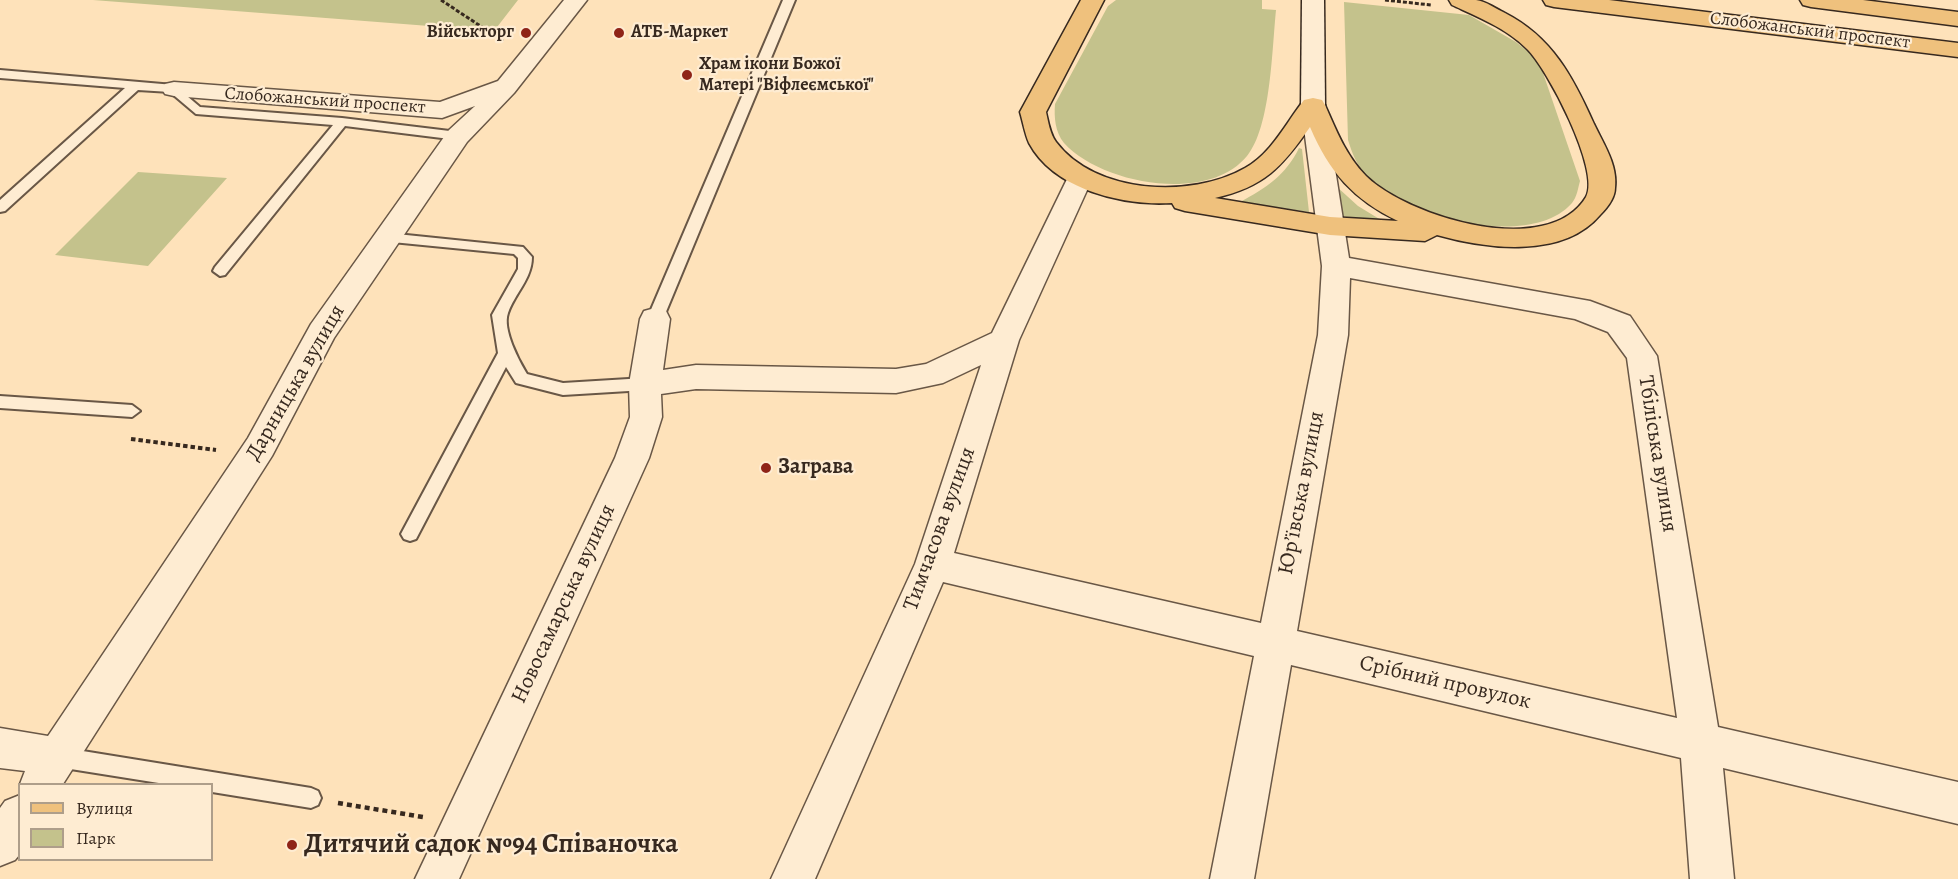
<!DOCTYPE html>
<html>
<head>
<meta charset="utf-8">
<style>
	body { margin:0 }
	#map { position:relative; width:1958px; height:879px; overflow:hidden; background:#fee2ba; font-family:Alegreya,serif }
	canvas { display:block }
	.legend { position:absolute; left:18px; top:783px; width:195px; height:78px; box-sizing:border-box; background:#feecd2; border:2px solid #ae9e8a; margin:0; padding:8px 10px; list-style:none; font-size:18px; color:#37291f }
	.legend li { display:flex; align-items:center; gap:12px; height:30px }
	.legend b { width:30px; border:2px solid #ae9e8a }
</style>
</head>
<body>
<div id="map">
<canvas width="1958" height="879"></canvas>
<ul class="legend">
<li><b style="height:8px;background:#efc17d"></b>Вулиця</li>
<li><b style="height:16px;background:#c4c28c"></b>Парк</li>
</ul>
</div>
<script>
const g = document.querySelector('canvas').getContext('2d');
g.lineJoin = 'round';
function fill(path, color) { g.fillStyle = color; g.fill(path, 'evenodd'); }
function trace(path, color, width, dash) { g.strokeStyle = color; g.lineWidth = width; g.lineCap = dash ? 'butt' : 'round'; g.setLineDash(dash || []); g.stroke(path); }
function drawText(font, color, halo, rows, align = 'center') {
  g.font = font + ' Alegreya,serif'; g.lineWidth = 4.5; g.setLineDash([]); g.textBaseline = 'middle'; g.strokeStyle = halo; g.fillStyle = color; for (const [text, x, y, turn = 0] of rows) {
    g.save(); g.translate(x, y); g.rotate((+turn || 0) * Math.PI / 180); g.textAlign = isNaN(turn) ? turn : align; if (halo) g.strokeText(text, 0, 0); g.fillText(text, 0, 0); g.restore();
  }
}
const green = new Path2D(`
	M 93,0 L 518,0 L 494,31 Z
	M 1116,0 L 1262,0 L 1262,9 L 1276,10 C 1272,49 1271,127 1247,156 C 1208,204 1101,184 1064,143 C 1055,132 1054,117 1055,104 L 1108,6 Z
	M 1344,2 L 1469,15 L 1516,42 L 1536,58 L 1542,70 L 1580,181 C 1578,188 1577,197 1572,203 C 1538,242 1450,225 1408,205 C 1393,198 1379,187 1367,176 C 1357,166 1352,153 1348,140 Z
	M 1299,148 L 1302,149 L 1309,212 L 1240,202 C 1266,188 1286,175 1299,148 Z
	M 138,172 L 227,178 L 148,266 L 55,255 Z
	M 1336,186 L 1358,206 L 1381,220 L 1339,216 Z`);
const pathFar2 = new Path2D(`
	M 441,0 L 503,41
	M 1385,0 L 1431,5`);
const pathFar1 = new Path2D(`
	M 131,439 L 216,450`);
const path = new Path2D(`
	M 338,803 L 423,817`);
const lane = new Path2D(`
	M 783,0 L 795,0 L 663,319 L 660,323 L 650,323 L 647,319 Z
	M 0,70 L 174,85 L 200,107 L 342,118 L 458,132 L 464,136 L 458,140 L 345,126 L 225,275 L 220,276 L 213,271 L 215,267 L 333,125 L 196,114 L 170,92 L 138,90 L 5,211 L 0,212 L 0,200 L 125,88 L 0,78 Z
	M 387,233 L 523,247 L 532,257 C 532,279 515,293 508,313 C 502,329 519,361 527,374 L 563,383 L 645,378 L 653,384 L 645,390 L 563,395 L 516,383 L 506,367 L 416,539 L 410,541 L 404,539 L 401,534 L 498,353 L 492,315 L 518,269 L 518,258 L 514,254 L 382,241 L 382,235 Z
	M 0,396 L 132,405 L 140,411 L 132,417 L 0,408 Z
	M 58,747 L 311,788 L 318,791 L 321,798 L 318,805 L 311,808 L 212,792 L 212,784 L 165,784 L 58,767 L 51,764 L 48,757 L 51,750 Z`);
const street = new Path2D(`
	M 564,0 L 587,0 L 514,93 L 467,142 L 334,338 L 272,456 L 63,784 L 20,784 L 25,771 L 0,768 L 0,728 L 48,736 L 248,438 L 311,324 L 449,130 L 475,106 L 442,118 L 174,96 L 165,94 L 162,89 L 165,84 L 174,82 L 440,102 L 498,81 Z
	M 1313,98 L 1322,100 L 1325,105 L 1349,258 L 1590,301 L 1630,316 L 1657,356 L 1718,727 L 1958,782 L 1958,824 L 1723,768 L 1734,879 L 1690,879 L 1681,758 L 1291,665 L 1254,879 L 1210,879 L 1254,656 L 943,582 L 815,879 L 771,879 L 915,564 L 981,365 L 943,383 L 896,393 L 696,389 L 661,394 L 662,417 L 649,458 L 459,879 L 415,879 L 615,458 L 630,417 L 629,384 L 640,319 L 644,311 L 655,308 L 666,311 L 670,319 L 663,370 L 696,365 L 896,369 L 926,364 L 992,333 L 1071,171 L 1080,169 L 1089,171 L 1093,177 L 1019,340 L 954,553 L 1261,623 L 1318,335 L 1322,266 L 1301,105 L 1304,100 ZM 1350,278 L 1575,319 L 1608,332 L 1627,358 L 1677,718 L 1297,631 L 1348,335 Z
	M 20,795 L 20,854 L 15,860 L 0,866 L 0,808 L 5,801 Z`);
const secondary = new Path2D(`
	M 1302,0 L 1324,0 L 1325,105 L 1322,110 L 1313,112 L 1304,110 L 1301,105 Z`);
const primary = new Path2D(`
	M 1081,0 L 1104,0 L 1046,112 C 1048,121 1050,134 1056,142 C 1095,194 1191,199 1245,168 C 1271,154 1286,123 1304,100 L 1313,98 L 1322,100 L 1325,105 C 1336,130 1346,156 1366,176 C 1408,217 1548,260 1586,197 C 1601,171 1547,68 1527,49 C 1506,28 1478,17 1452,5 L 1449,0 C 1458,0 1467,0 1476,0 C 1486,1 1496,9 1505,13 C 1552,37 1573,77 1594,124 C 1603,143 1618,165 1615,188 C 1615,198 1607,208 1600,215 C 1563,259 1486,249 1437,235 L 1425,241 L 1330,235 L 1185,211 L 1175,208 L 1172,203 C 1124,206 1054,190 1029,143 C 1025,134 1023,122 1020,112 ZM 1310,127 C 1329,172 1354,200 1398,221 L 1330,217 L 1215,198 C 1264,187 1282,167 1310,127 Z
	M 1543,0 L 1609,0 L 1958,43 L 1958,57 L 1554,7 L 1546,5 Z
	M 1800,0 L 1863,0 L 1958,12 L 1958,26 L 1811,7 L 1803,5 Z`);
const markers = [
	[526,33,6,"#8f2418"],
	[619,33,6,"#8f2418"],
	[687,75,6,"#8f2418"],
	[766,468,6,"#8f2418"],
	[292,845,6,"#8f2418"]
];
const farStreetnames = [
	["Слобожанський проспект",1810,31,7],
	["Слобожанський проспект",325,101,4]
];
const farPoinames = [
	["Військторг",514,33,"right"],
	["АТБ-Маркет",631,33],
	["Храм ікони Божої",699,65],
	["Матері \"Віфлеємської\"",699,86]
];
const streetNames = [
	["Дарницька вулиця",296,383,-60],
	["Тбіліська вулиця",1657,454,81],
	["Юрʼївська вулиця",1302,493,-79],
	["Тимчасова вулиця",940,529,-70],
	["Новосамарська вулиця",564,604,-65],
	["Срібний провулок",1445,683,13]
];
const poiNames = [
	["Заграва",778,468]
];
const nearPoinames = [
	["Дитячий садок №94 Співаночка",304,845]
];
fill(green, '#c4c28c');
trace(lane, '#695746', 4);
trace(street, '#695746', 3);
trace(secondary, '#37291f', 3);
trace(primary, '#37291f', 3);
trace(pathFar2, '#37291f', 3, [4, 2]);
trace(pathFar1, '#37291f', 4, [4.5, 3]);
trace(path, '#37291f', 4.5, [5, 4]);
fill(lane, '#feecd2');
fill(street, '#feecd2');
fill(secondary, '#feecd2');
fill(primary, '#efc17d');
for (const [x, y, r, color] of markers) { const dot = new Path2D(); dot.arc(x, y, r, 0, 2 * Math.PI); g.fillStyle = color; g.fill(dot); trace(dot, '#feecd2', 2); }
drawText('18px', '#37291f', '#feecd2', farStreetnames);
drawText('bold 18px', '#37291f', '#feecd2', farPoinames, 'left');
drawText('22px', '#37291f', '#feecd2', streetNames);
drawText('bold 22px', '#37291f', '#feecd2', poiNames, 'left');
drawText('bold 27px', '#37291f', '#feecd2', nearPoinames, 'left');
</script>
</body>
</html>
